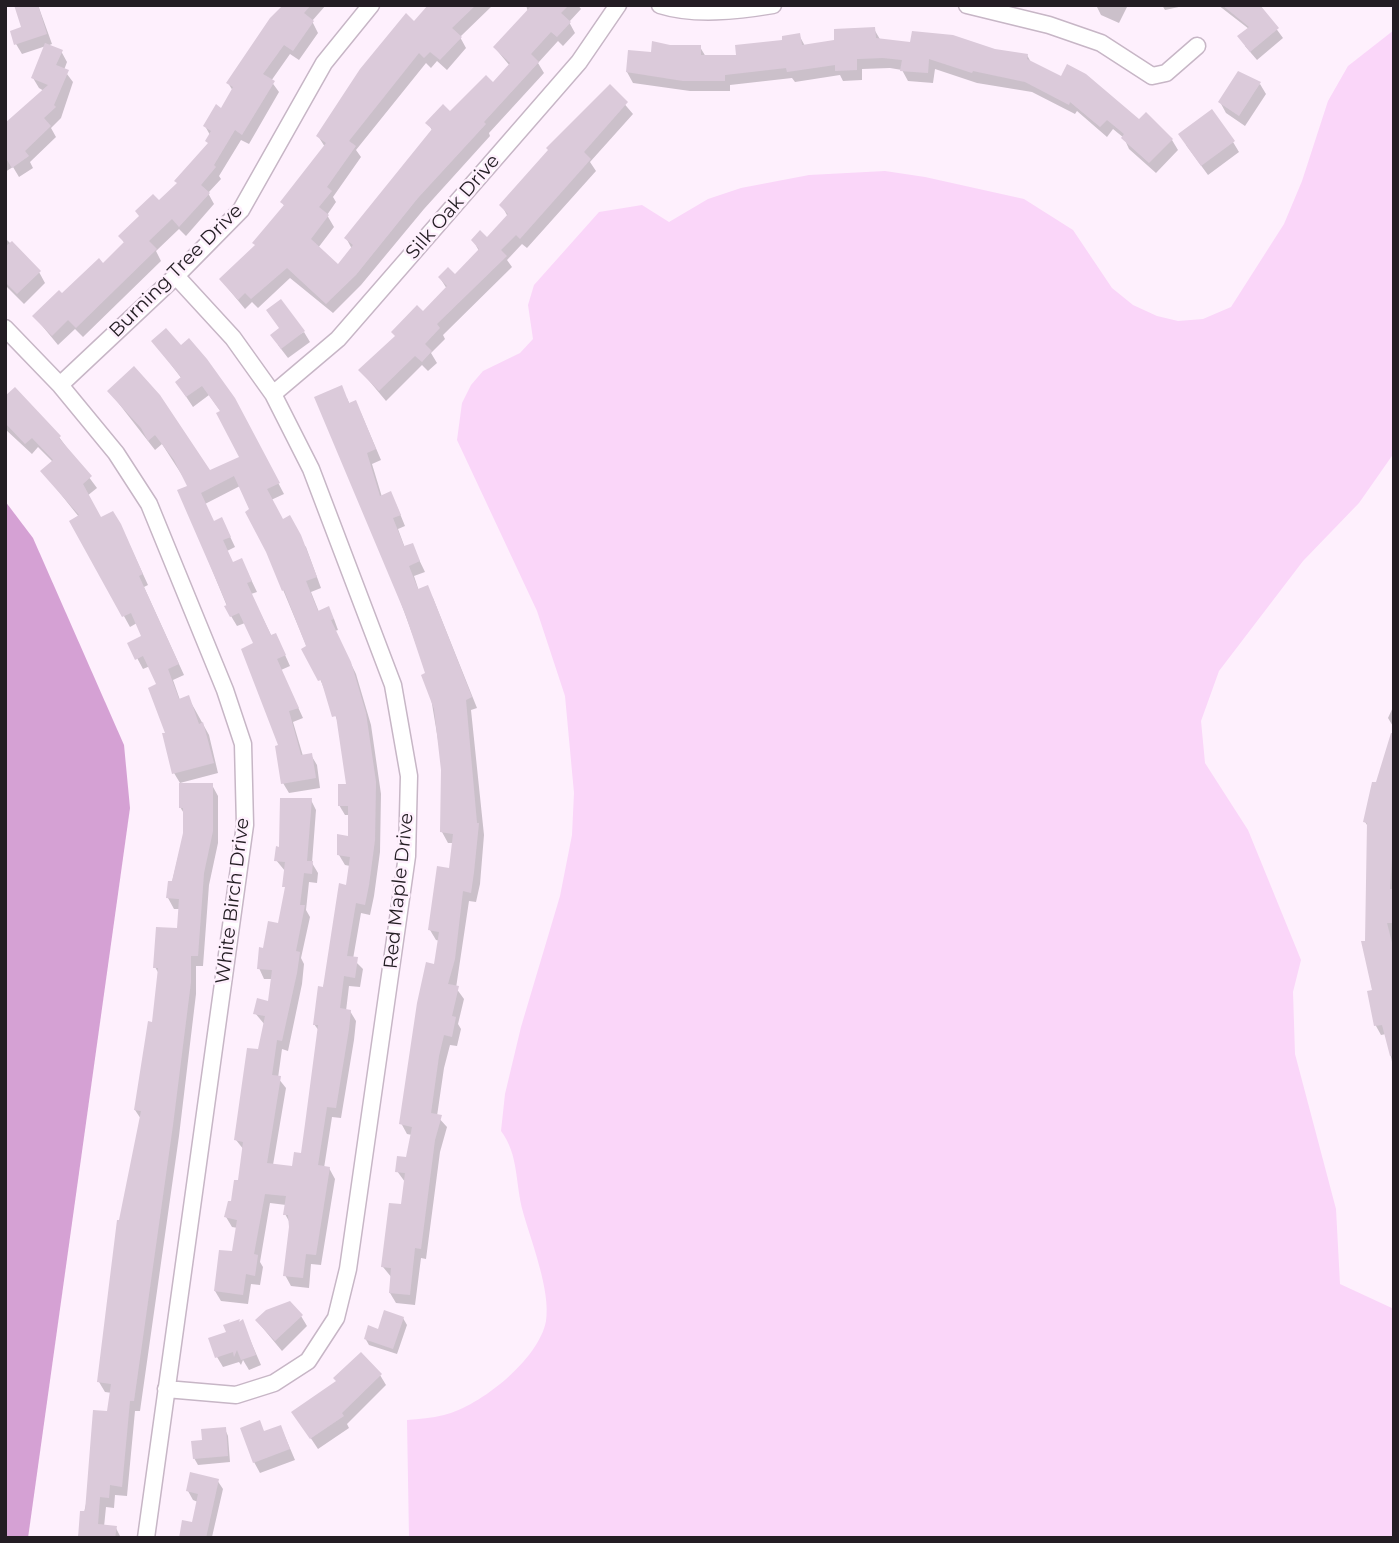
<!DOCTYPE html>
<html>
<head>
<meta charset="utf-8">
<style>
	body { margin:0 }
	#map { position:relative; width:1399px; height:1543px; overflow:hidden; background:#fef0fd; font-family:Montserrat,sans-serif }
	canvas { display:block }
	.frame { position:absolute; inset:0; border:7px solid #231d23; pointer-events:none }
</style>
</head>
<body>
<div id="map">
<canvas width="1399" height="1543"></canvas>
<div class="frame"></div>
</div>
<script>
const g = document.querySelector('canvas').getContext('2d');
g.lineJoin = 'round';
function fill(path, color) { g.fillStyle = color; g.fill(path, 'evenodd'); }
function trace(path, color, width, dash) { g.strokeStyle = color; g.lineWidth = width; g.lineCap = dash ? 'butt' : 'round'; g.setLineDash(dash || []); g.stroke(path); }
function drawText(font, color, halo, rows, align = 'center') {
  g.font = font + ' Montserrat,sans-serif'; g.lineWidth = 5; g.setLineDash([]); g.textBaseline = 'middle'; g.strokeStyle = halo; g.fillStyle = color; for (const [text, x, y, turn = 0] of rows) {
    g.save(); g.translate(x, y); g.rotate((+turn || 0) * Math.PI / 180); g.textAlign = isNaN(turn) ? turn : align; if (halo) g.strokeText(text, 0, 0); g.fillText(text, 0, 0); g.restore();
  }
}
const green = new Path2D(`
	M 1394,30 L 1394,453 L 1359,503 L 1303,561 L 1219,671 L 1201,721 L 1205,763 L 1248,830 L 1301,960 L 1293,992 L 1295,1054 L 1336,1209 L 1340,1284 L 1394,1309 L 1394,1538 L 409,1538 L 407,1420 C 419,1419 432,1418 444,1415 C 481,1406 539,1359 546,1321 C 551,1291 531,1241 523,1212 C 515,1183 519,1155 501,1131 L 505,1094 L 521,1027 L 560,896 L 572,835 L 574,793 L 565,696 L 537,611 L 457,440 L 462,403 L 471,385 L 483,371 L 520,353 L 533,339 L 528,305 L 534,285 L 599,212 L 642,205 L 669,222 L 708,199 L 741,188 L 809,175 L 885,171 L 925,177 L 1024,199 L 1073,230 L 1112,288 L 1133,305 L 1157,316 L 1178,321 L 1203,319 L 1231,307 L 1284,224 L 1302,181 L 1328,101 L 1348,66 Z`);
const water = new Path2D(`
	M 5,501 L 33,538 L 124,745 L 130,808 L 28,1538 L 5,1538 Z`);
const shadow = new Path2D(`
	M 38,5 L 52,44 L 47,46 L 61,51 L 67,62 L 64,70 L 73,82 L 61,118 L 51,128 L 56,137 L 30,162 L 33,168 L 19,177 L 13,167 L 5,172 L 5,125 L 44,91 L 39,88 L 33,78 L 46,46 L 22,54 L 16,44 Z
	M 285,5 L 326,5 L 312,21 L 318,33 L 299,60 L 290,54 L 271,81 L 279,92 L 249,144 L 241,140 L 219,176 L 221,179 L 208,193 L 214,204 L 186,236 L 179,229 L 156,251 L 161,261 L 83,337 L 75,329 L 58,345 L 34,316 L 103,265 L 125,244 L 120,236 L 178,184 L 209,144 L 207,141 L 210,135 L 205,126 L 222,110 L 233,91 L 228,83 Z
	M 434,5 L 493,5 L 460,37 L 466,48 L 447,70 L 437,61 L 431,68 L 426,63 L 356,150 L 361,157 L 333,197 L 336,202 L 327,215 L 334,227 L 318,248 L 338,267 L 352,249 L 346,238 L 433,132 L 428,123 L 450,113 L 493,84 L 510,66 L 495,48 L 528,12 L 526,5 L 578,5 L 581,9 L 569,22 L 575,33 L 563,46 L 558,41 L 538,63 L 544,73 L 489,133 L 490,136 L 424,209 L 361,285 L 333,313 L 290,278 L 258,308 L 252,302 L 245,309 L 221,280 L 256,246 L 285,207 L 282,202 L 325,147 L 318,136 L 414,23 Z
	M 1096,5 L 1128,5 L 1119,23 L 1101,15 Z
	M 1162,5 L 1188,5 L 1165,10 Z
	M 1218,5 L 1259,5 L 1283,38 L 1257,60 L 1245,46 L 1249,29 Z
	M 874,29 L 881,41 L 1027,55 L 1032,64 L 1172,140 L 1178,150 L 1156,173 L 1129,149 L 1124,138 L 1113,129 L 1107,137 L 1077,111 L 1075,114 L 1032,92 L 977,83 L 935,69 L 933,83 L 908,81 L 902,70 L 890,68 L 862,69 L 862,80 L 843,81 L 840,75 L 795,82 L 792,78 L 730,85 L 730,91 L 690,91 L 633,83 L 627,72 L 652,54 L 670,47 L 700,47 L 706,57 L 738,57 L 799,35 L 805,46 L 836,41 Z
	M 1260,84 L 1266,94 L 1245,126 L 1226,113 L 1220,102 Z
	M 610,87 L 633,114 L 590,162 L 596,171 L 527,248 L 522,244 L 507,260 L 512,267 L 443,335 L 445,339 L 431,353 L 437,363 L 428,371 L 422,365 L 386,401 L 360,370 L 396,337 L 393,332 L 423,314 L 447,289 L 440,278 L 455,276 L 479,251 L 473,240 L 487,239 L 508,217 L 502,206 Z
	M 1233,142 L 1239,152 L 1208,175 L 1186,145 Z
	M 5,238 L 39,272 L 45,283 L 24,304 L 5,285 Z
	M 304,332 L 310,342 L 288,358 L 278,345 Z
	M 153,341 L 240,410 L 284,494 L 271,500 L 282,521 L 306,547 L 321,588 L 311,592 L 319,612 L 334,619 L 338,630 L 335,631 L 356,674 L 371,725 L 381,794 L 380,852 L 374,896 L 370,915 L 361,913 L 353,959 L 363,969 L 360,987 L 349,986 L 346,1011 L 350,1011 L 356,1021 L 354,1040 L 341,1118 L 332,1117 L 324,1168 L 329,1168 L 335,1179 L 321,1265 L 311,1264 L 309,1288 L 291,1286 L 285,1275 L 290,1223 L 285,1214 L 286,1205 L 270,1203 L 260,1262 L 263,1267 L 260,1285 L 251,1284 L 248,1304 L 221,1301 L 215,1291 L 233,1253 L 238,1228 L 232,1227 L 226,1217 L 240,1182 L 244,1150 L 236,1140 L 265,1025 L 255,1013 L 270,1003 L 272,979 L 264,979 L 259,968 L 264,950 L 279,925 L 286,891 L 285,871 L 276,860 L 311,800 L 316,810 L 312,863 L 318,873 L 317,883 L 309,882 L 306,910 L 310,917 L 301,958 L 304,964 L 302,984 L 288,1051 L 282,1049 L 278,1078 L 286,1088 L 273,1165 L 293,1168 L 302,1155 L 319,1031 L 314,1024 L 348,887 L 350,866 L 345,865 L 339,855 L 349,838 L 350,815 L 345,815 L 339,805 L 348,786 L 340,727 L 240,486 L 205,504 L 214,523 L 227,530 L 235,547 L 227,551 L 233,564 L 247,571 L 257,592 L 251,594 L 272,637 L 281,646 L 290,666 L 281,670 L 303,718 L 293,722 L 303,756 L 311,755 L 317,765 L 320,788 L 289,793 L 283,783 L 280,747 L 255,644 L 245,623 L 237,626 L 231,616 L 190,516 L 189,486 L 162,444 L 155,450 L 109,391 L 210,472 L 241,458 L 221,412 L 209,395 L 193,407 L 183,392 L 182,379 Z
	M 5,394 L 59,437 L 97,488 L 87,496 L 101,520 L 126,537 L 148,585 L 144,587 L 184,675 L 173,680 L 180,700 L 188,697 L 209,735 L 218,773 L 180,783 L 174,773 L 159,685 L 150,666 L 143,669 L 129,643 L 143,637 L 137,623 L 130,627 L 72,522 L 79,517 L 43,472 L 53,462 L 38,447 L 32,454 L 5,429 Z
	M 316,398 L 347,398 L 350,405 L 355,402 L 361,413 L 381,460 L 372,464 L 382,497 L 396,504 L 405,526 L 398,529 L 405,548 L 412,545 L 425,572 L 414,576 L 419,591 L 427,588 L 433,598 L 477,708 L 471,710 L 484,835 L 480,884 L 476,902 L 469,901 L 456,988 L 464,999 L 458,1024 L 461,1029 L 457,1046 L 450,1045 L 444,1068 L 437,1116 L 447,1127 L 440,1152 L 426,1259 L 421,1258 L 415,1305 L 396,1303 L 390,1293 L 392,1278 L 383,1267 L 402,1206 L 405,1182 L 397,1171 L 407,1159 L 412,1135 L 407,1134 L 401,1123 L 440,941 L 436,940 L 430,930 L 450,870 L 454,843 L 448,843 L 442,832 L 443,770 L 427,674 L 394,584 Z
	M 1394,705 L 1394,728 L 1388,718 Z
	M 1394,729 L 1392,932 L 1394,1071 L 1386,1034 L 1381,1035 L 1376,1026 L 1367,942 L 1369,828 L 1365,822 Z
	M 212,785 L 218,796 L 218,843 L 209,885 L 203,966 L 196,966 L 196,994 L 179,1136 L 140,1411 L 135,1411 L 127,1496 L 115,1495 L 114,1508 L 106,1507 L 104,1527 L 116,1528 L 121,1538 L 78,1538 L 112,1393 L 105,1392 L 99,1382 L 121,1222 L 141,1119 L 135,1110 L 154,1024 L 159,974 L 155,967 L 178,930 L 180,909 L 174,909 L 168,898 L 184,833 L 185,815 L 180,807 Z
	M 301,1316 L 307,1326 L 282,1351 L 257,1321 Z
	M 403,1318 L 407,1325 L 397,1354 L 369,1345 L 365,1338 Z
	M 242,1321 L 261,1365 L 249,1370 L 243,1360 L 241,1365 L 239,1362 L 223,1367 L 217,1357 L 228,1333 L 226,1326 Z
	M 380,1375 L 386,1385 L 347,1424 L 349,1428 L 318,1449 L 300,1422 Z
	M 281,1427 L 295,1460 L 260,1473 L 254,1462 L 265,1433 Z
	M 225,1429 L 228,1436 L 230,1462 L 198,1465 L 194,1458 L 204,1441 Z
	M 217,1480 L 223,1489 L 212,1537 L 216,1538 L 181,1538 L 193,1524 L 198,1502 L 193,1500 L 188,1491 Z`);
const building = new Path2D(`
	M 14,5 L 38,5 L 47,34 L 14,45 L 10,31 L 21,27 Z
	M 283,5 L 311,5 L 304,13 L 314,21 L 293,51 L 284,45 L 263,74 L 275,81 L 242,135 L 235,130 L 214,165 L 216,167 L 201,185 L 210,193 L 179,227 L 172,219 L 149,241 L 157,249 L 76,328 L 68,320 L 52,336 L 32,316 L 59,290 L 62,293 L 99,258 L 103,263 L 124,242 L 118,236 L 139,216 L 135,211 L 153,194 L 159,200 L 177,183 L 174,181 L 208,143 L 205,141 L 211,131 L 203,126 L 216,104 L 221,108 L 233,87 L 226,83 L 270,18 Z
	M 428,5 L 476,5 L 452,28 L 462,37 L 440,60 L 430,52 L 424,58 L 419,53 L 349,141 L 356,146 L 327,187 L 332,191 L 319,207 L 329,215 L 311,239 L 338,264 L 353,245 L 344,238 L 432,129 L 425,123 L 443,104 L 450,111 L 486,75 L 493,82 L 510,63 L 493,47 L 532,5 L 569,5 L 561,13 L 571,22 L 557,37 L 551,32 L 531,54 L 539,62 L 484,122 L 486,124 L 418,198 L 356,275 L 326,304 L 287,268 L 251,299 L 245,293 L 238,300 L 219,279 L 255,245 L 252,243 L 284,205 L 280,202 L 326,143 L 316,136 L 360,69 L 406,13 L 414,21 Z
	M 1222,5 L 1260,5 L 1279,28 L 1250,52 L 1237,36 L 1249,27 Z
	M 875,27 L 876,38 L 910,42 L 912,31 L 953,35 L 995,49 L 1028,54 L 1027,59 L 1061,76 L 1067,64 L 1086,74 L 1139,119 L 1146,112 L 1173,139 L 1149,163 L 1121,138 L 1124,134 L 1107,120 L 1100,127 L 1070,102 L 1069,105 L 1025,82 L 973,71 L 972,73 L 929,59 L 928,73 L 900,71 L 902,60 L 883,58 L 857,59 L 857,70 L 835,71 L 835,65 L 787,72 L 786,68 L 725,75 L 725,81 L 683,81 L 626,72 L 628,50 L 651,52 L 652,41 L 670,45 L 701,45 L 701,55 L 736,55 L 735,45 L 782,40 L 782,36 L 800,33 L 802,45 L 834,40 L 834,29 Z
	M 45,43 L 63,50 L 56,65 L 69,70 L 54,105 L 56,107 L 44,118 L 51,126 L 25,151 L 29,156 L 12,168 L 5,157 L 5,123 L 48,85 L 31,78 Z
	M 1238,71 L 1261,82 L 1239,116 L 1218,102 Z
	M 610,84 L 628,102 L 584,152 L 591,159 L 520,239 L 516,235 L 501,250 L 507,256 L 437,324 L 440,328 L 425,344 L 432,351 L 422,362 L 415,356 L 379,391 L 358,370 L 395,336 L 391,332 L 417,305 L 423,311 L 447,286 L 438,277 L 448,267 L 455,274 L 479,249 L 471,240 L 480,230 L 487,237 L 508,214 L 499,205 L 548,150 L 546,148 Z
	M 1212,109 L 1235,141 L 1201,166 L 1178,134 Z
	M 12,241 L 41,271 L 17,294 L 5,282 L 5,247 Z
	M 281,299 L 305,331 L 281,349 L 270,335 L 279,328 L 266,310 Z
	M 166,328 L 181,345 L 189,338 L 207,359 L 235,398 L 280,483 L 267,489 L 283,519 L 290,515 L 301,535 L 317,577 L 306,581 L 318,611 L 329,606 L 334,619 L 331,620 L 351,662 L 366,713 L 376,782 L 375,840 L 369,885 L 365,905 L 356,903 L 347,956 L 358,957 L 355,978 L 344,976 L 340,1008 L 351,1010 L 349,1029 L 336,1108 L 327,1107 L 318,1165 L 330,1167 L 316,1255 L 306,1254 L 303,1278 L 283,1276 L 289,1227 L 288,1215 L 283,1215 L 286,1196 L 265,1194 L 254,1254 L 258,1255 L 255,1276 L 246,1274 L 243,1295 L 214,1291 L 219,1250 L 232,1251 L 237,1220 L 224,1217 L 228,1201 L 231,1201 L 234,1180 L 238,1180 L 243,1142 L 234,1140 L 247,1048 L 258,1049 L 265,1016 L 253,1014 L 257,998 L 268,1001 L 272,970 L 257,969 L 259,947 L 263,948 L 268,921 L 278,923 L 285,887 L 282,887 L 285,862 L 274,861 L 276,846 L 279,847 L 280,798 L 312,798 L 307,861 L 313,861 L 312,874 L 304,873 L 300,905 L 305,905 L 296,951 L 300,952 L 297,973 L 282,1041 L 277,1040 L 272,1075 L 281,1076 L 267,1163 L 292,1166 L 294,1152 L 301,1153 L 305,1124 L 318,1025 L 313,1025 L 318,986 L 323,987 L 339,883 L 346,885 L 350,857 L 337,855 L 337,834 L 348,836 L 348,806 L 338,806 L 338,784 L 346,784 L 336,716 L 332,717 L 321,680 L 318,681 L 301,649 L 306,646 L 284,590 L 282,591 L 266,552 L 245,512 L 249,509 L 234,476 L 201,493 L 214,521 L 222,517 L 231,537 L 223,540 L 233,562 L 242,558 L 252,581 L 247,583 L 271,635 L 276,633 L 286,655 L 277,659 L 299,708 L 289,711 L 301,755 L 312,753 L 316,778 L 281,784 L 275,746 L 278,745 L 241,649 L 253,643 L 239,613 L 230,617 L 224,606 L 227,605 L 177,490 L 187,486 L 174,460 L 155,435 L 148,441 L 141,428 L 107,391 L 134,366 L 160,395 L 210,470 L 239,457 L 216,413 L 220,411 L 202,386 L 186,397 L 175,382 L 181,377 L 151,341 Z
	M 342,385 L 349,403 L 356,400 L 376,449 L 367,453 L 380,496 L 391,491 L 401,515 L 393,518 L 404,546 L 413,543 L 420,561 L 409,566 L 418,589 L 428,585 L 472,697 L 466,700 L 477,823 L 479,823 L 474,872 L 471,893 L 463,891 L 455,959 L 448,984 L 459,986 L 452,1016 L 456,1017 L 452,1037 L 444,1035 L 439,1056 L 431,1113 L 442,1115 L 435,1140 L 421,1249 L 415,1248 L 410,1295 L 389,1293 L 391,1268 L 381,1267 L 389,1203 L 401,1204 L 405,1173 L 395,1172 L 397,1156 L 406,1157 L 412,1127 L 399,1124 L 417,1003 L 426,962 L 434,964 L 439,932 L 428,930 L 437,866 L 449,868 L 453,834 L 440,832 L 441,770 L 434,709 L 421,675 L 425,673 L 406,616 L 314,397 Z
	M 15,387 L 61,436 L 59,438 L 92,476 L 83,484 L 101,517 L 113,511 L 121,524 L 143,574 L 139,576 L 179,664 L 168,669 L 179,699 L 189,695 L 199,724 L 203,722 L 214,763 L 172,774 L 162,733 L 165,733 L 148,688 L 156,684 L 143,656 L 135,660 L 127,643 L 141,636 L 131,613 L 122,617 L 69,521 L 79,515 L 40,471 L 53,460 L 32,438 L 25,444 L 5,423 L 5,396 Z
	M 1391,733 L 1394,733 L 1394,828 L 1390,889 L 1393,889 L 1393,923 L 1387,923 L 1394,951 L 1394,1055 L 1390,1056 L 1382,1025 L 1374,1026 L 1367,991 L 1372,990 L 1361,941 L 1365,941 L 1367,823 L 1363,822 L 1372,782 L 1376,782 Z
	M 179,783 L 213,783 L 213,831 L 204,873 L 198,956 L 191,956 L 191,982 L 173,1125 L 134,1401 L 130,1401 L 122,1487 L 110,1485 L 109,1498 L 100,1497 L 98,1524 L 117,1526 L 115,1538 L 78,1538 L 80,1511 L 85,1511 L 93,1410 L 107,1411 L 111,1384 L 97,1382 L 117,1220 L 119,1220 L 141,1111 L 134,1110 L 148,1021 L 152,1022 L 158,968 L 153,968 L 156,927 L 177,928 L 179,899 L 166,898 L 168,881 L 172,881 L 183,833 L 183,808 L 179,808 Z
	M 290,1301 L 303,1315 L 275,1341 L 255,1320 L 266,1310 Z
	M 384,1310 L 404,1317 L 393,1349 L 364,1339 L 368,1325 L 378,1329 Z
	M 240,1319 L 239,1322 L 243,1319 L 256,1355 L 241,1360 L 237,1350 L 234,1357 L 233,1352 L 215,1358 L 208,1338 L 226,1332 L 223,1325 Z
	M 361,1352 L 382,1374 L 342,1413 L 344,1416 L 310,1439 L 291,1412 L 336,1381 L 333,1378 Z
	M 260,1420 L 264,1431 L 281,1425 L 290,1449 L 253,1463 L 240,1428 Z
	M 226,1427 L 228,1456 L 193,1459 L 191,1441 L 202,1440 L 201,1429 Z
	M 190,1472 L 219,1479 L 206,1538 L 179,1538 L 182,1520 L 192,1522 L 198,1494 L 186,1491 Z`);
const minor = new Path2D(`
	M 660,5 C 695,16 737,11 773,5
	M 967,5 L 1049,25 L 1101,43 L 1152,76 L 1166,73 L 1197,46
	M 5,328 L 60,385 L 116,453 L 149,504 L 225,690 L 243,744 L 245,825 L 146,1538
	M 60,385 L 176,276 L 241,210 L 324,63 L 371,5
	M 273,394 L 338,339 L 579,62 L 618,5
	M 166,1389 L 236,1395 L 274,1383 L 308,1361 L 336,1318 L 348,1269 L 407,856 L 409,776 L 393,685 L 311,469 L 273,394 L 233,338 L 176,276`);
const streetNames = [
	["Silk Oak Drive",453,207,-49],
	["Burning Tree Drive",176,271,-45],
	["Red Maple Drive",399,891,-84],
	["White Birch Drive",233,901,-83]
];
fill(green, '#fad6f9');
fill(water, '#d5a1d4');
fill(shadow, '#0003');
fill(building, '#dbcada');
trace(minor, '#c7b6c6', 19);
trace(minor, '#fff', 16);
drawText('19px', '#231d23', '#fef0fd', streetNames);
</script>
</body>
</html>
